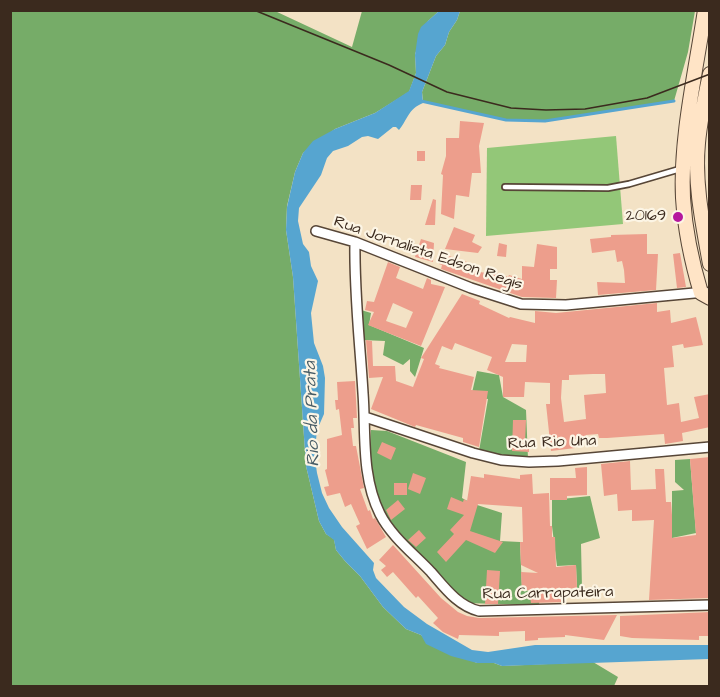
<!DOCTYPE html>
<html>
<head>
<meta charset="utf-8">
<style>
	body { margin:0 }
	#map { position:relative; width:720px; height:697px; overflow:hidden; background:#f3e2c5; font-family:"Architects Daughter",sans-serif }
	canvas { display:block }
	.frame { position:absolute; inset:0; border:12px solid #3b2a1e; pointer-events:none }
</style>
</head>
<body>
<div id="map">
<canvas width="720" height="697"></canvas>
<div class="frame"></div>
</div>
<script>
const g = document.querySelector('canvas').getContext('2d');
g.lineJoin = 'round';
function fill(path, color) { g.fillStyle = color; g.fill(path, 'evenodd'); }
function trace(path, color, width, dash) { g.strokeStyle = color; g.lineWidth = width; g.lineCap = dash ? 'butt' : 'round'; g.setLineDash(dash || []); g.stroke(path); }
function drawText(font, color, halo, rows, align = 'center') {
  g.font = font + ' "Architects Daughter",sans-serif'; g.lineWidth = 4.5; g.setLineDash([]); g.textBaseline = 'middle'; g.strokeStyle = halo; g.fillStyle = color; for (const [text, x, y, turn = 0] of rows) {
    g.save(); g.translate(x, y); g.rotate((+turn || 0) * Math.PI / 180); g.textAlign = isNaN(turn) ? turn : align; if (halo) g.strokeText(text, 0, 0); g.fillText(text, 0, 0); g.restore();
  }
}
const green = new Path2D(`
	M 616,136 L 623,224 L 486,236 L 487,148 Z`);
const forest = new Path2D(`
	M 10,11 L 275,11 L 352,47 L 362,11 L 439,11 L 428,21 L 415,54 L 416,73 L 409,92 L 375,113 L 335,129 L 303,153 L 295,172 L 287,206 L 286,230 L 293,277 L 306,466 L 319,521 L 326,534 L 334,539 L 336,550 L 345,561 L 360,576 L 383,607 L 406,629 L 421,635 L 425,639 L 477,663 L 494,663 L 502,666 L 593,662 L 618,677 L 614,686 L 11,686 Z
	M 460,11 L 695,11 L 688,52 L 674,101 L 545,121 L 507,120 L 423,101 L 422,92 L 436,56 L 445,45 L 449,32 L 457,20 Z
	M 361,310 L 371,313 L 369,325 L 424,348 L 415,377 L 410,371 L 410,359 L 403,365 L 383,355 L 385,341 L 362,340 Z
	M 477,371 L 499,375 L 503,397 L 526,410 L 528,459 L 479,451 L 488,399 L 471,397 Z
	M 371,430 L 387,431 L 466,462 L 462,498 L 471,503 L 502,513 L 500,541 L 520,542 L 522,590 L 540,592 L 539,605 L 464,603 L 388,520 L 377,496 L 369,467 Z
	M 690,459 L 696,533 L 672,538 L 672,491 L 684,490 L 675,482 L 675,460 Z
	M 590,496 L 600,538 L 581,544 L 582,588 L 577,588 L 576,565 L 557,566 L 552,526 L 552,500 Z`);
const water = new Path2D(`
	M 439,11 L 460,11 L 457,20 L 449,32 L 445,45 L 436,56 L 422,92 L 423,103 C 408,109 408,119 399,130 L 396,127 L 393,127 L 378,139 L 368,136 L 362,137 L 348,146 L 333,151 L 327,158 L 321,175 L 299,208 L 298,221 L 303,244 L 309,252 L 311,266 L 318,281 L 311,313 L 314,343 L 323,366 L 325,378 L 324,414 L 317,430 L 316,440 L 315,459 L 317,473 L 322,493 L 329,508 L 342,527 L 374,563 L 373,570 L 376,578 L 404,607 L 427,624 L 472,650 L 488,652 L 535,645 L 709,645 L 709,659 L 502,666 L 494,663 L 477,663 L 451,656 L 426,644 L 421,635 L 406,629 L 383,607 L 360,576 L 345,561 L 336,550 L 334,540 L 326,534 L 319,521 L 306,466 L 293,277 L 286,230 L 287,207 L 295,172 L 303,153 L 313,141 L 335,129 L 375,113 L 409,91 L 416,73 L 415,55 L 418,34 L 421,27 Z`);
const stream = new Path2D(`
	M 421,101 L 506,120 L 545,121 L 674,101`);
const building = new Path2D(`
	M 460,121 L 484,123 L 479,146 L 481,173 L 472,173 L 469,197 L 456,195 L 454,219 L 441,214 L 443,175 L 441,174 L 446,156 L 446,138 L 459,138 Z
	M 417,151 L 425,151 L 425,161 L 417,161 Z
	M 411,185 L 422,185 L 421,200 L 410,200 Z
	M 433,199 L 436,200 L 435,225 L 425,225 Z
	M 454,227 L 475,235 L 472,242 L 482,247 L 478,253 L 445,249 Z
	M 647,234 L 647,254 L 658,254 L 656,290 L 598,295 L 597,282 L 625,283 L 624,270 L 622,261 L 617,262 L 615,250 L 592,253 L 590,239 L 611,237 L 611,235 Z
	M 421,239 L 434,243 L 433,262 L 415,257 Z
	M 499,243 L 507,245 L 506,257 L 497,256 Z
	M 537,244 L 557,247 L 557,269 L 550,269 L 550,280 L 557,280 L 556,298 L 522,297 L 441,269 L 442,265 L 439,264 L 443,254 L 476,265 L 474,271 L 492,274 L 493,271 L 508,277 L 509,275 L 522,279 L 522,266 L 534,267 Z
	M 680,253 L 686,287 L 677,288 L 673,254 Z
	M 388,262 L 400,267 L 396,278 L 423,289 L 427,278 L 431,280 L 431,284 L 445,287 L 421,346 L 368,325 L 374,312 L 365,310 L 367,301 L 374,302 ZM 393,303 L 413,312 L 406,328 L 386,321 Z
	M 462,294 L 480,301 L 479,304 L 509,318 L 510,317 L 535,323 L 535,311 L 556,313 L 657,303 L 657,312 L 670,310 L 671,323 L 696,317 L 703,345 L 684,348 L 683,344 L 672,346 L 674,367 L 664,368 L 667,405 L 679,403 L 681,422 L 699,418 L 694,397 L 710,394 L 710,427 L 682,433 L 683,441 L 665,444 L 664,434 L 607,438 L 599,438 L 598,434 L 586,435 L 586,439 L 575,439 L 575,448 L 551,451 L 546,404 L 550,404 L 550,383 L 525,382 L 524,397 L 503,397 L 503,377 L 487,370 L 492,357 L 455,343 L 452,350 L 442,346 L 435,364 L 440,366 L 439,368 L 474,377 L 471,390 L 488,391 L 479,447 L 463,442 L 463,438 L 416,425 L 415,427 L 371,409 L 383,377 L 369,378 L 366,340 L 372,341 L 373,366 L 395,366 L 396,381 L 413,387 L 424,359 L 421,358 ZM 512,344 L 527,345 L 526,362 L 505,362 ZM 593,374 L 605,374 L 606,393 L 584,395 L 586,419 L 564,422 L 561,398 L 562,380 L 569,380 L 569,375 Z
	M 355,381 L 357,418 L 353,418 L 354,428 L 351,428 L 353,446 L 356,446 L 364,488 L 360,489 L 368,511 L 370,510 L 373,519 L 375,518 L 386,537 L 367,549 L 356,526 L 360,524 L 351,504 L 345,507 L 340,493 L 327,496 L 324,487 L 329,486 L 325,470 L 327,469 L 327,439 L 342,435 L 339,409 L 336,410 L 335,400 L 338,400 L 337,382 Z
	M 513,420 L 526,420 L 525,443 L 529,444 L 529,452 L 512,451 Z
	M 382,442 L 396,448 L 391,460 L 377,453 Z
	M 710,457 L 710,598 L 649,600 L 654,520 L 632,521 L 632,510 L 618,511 L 617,494 L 604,496 L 601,464 L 630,461 L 631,490 L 656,489 L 655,469 L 664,469 L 666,502 L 671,502 L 672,515 L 672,538 L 696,535 L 690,459 Z
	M 587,467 L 587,495 L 567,496 L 567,500 L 550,500 L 550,478 L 576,478 L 575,468 Z
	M 413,473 L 426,478 L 420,494 L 408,489 Z
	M 484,474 L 520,479 L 520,475 L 532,474 L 533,494 L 549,493 L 550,526 L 552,526 L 552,537 L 555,537 L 556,567 L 576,565 L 577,588 L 564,589 L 565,602 L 531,603 L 529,590 L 522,591 L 521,572 L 538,573 L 521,565 L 520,542 L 523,542 L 522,507 L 478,504 L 470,531 L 503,542 L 495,553 L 466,540 L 446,562 L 437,552 L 454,534 L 450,530 L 464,515 L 447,509 L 451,497 L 463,502 L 464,499 L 467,501 L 471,476 L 484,478 Z
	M 394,483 L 407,483 L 407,495 L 394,495 Z
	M 398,500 L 405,509 L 391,520 L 386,510 Z
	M 419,530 L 426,538 L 416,547 L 408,540 Z
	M 393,545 L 441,598 L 458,612 L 467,616 L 479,618 L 617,615 L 604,640 L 565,635 L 565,637 L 538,638 L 538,640 L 525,641 L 525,631 L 499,632 L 499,636 L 459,635 L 458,639 L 443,632 L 433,623 L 438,618 L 418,596 L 416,598 L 393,572 L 387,577 L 381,570 L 386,566 L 379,560 Z
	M 487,570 L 500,571 L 498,604 L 485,604 Z
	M 710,612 L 710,636 L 699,636 L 699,640 L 632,638 L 620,636 L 620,616 Z`);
const service = new Path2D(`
	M 505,187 L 608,188 L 629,184 L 680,169`);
const minor = new Path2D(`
	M 316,231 L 355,242 L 471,288 L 521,304 L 566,305 L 705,292
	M 355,242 C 354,292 360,343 363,393 C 366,433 361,476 380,514 C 391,536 414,554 431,572 C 445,588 458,606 479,611 L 710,605
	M 365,417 L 473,453 L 501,460 L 529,462 L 558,461 L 710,447`);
const secondary = new Path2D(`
	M 705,10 C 696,70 680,139 683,198 C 685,230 692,263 701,293 L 710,298
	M 710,74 C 705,97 700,120 698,143 C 694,183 703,225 710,264`);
const tram = new Path2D(`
	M 254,10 L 389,65 L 447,92 L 511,108 L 546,110 L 585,109 L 647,98 L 710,74`);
const markers = [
	[678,217,6,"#b5179e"]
];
const poiNames = [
	["20169",666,217]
];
const streetNames = [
	["Rua Jornalista Edson Regis",428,254,19],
	["Rua Rio Una",552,443,-2],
	["Rua Carrapateira",548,594,-1]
];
const waterNames = [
	["Rio da Prata",313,414,-92]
];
fill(green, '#93c778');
fill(forest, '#76ac68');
fill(water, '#56a5d0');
trace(stream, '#56a5d0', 3);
fill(building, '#ed9e8c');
trace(service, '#574637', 8);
trace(minor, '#574637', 12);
trace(secondary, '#574637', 16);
trace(service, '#fff', 4.5);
trace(minor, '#fff', 9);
trace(secondary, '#ffe4c6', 14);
trace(tram, '#3b2a1e', 1.5);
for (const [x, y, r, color] of markers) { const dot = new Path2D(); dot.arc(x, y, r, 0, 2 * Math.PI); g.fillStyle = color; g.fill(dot); trace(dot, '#fcf5e5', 2); }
drawText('16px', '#3b2a1e', '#fcf5e5', poiNames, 'right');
drawText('16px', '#3b2a1e', '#fcf5e5', streetNames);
drawText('italic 18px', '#465b65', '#fcf5e5', waterNames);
</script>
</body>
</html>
